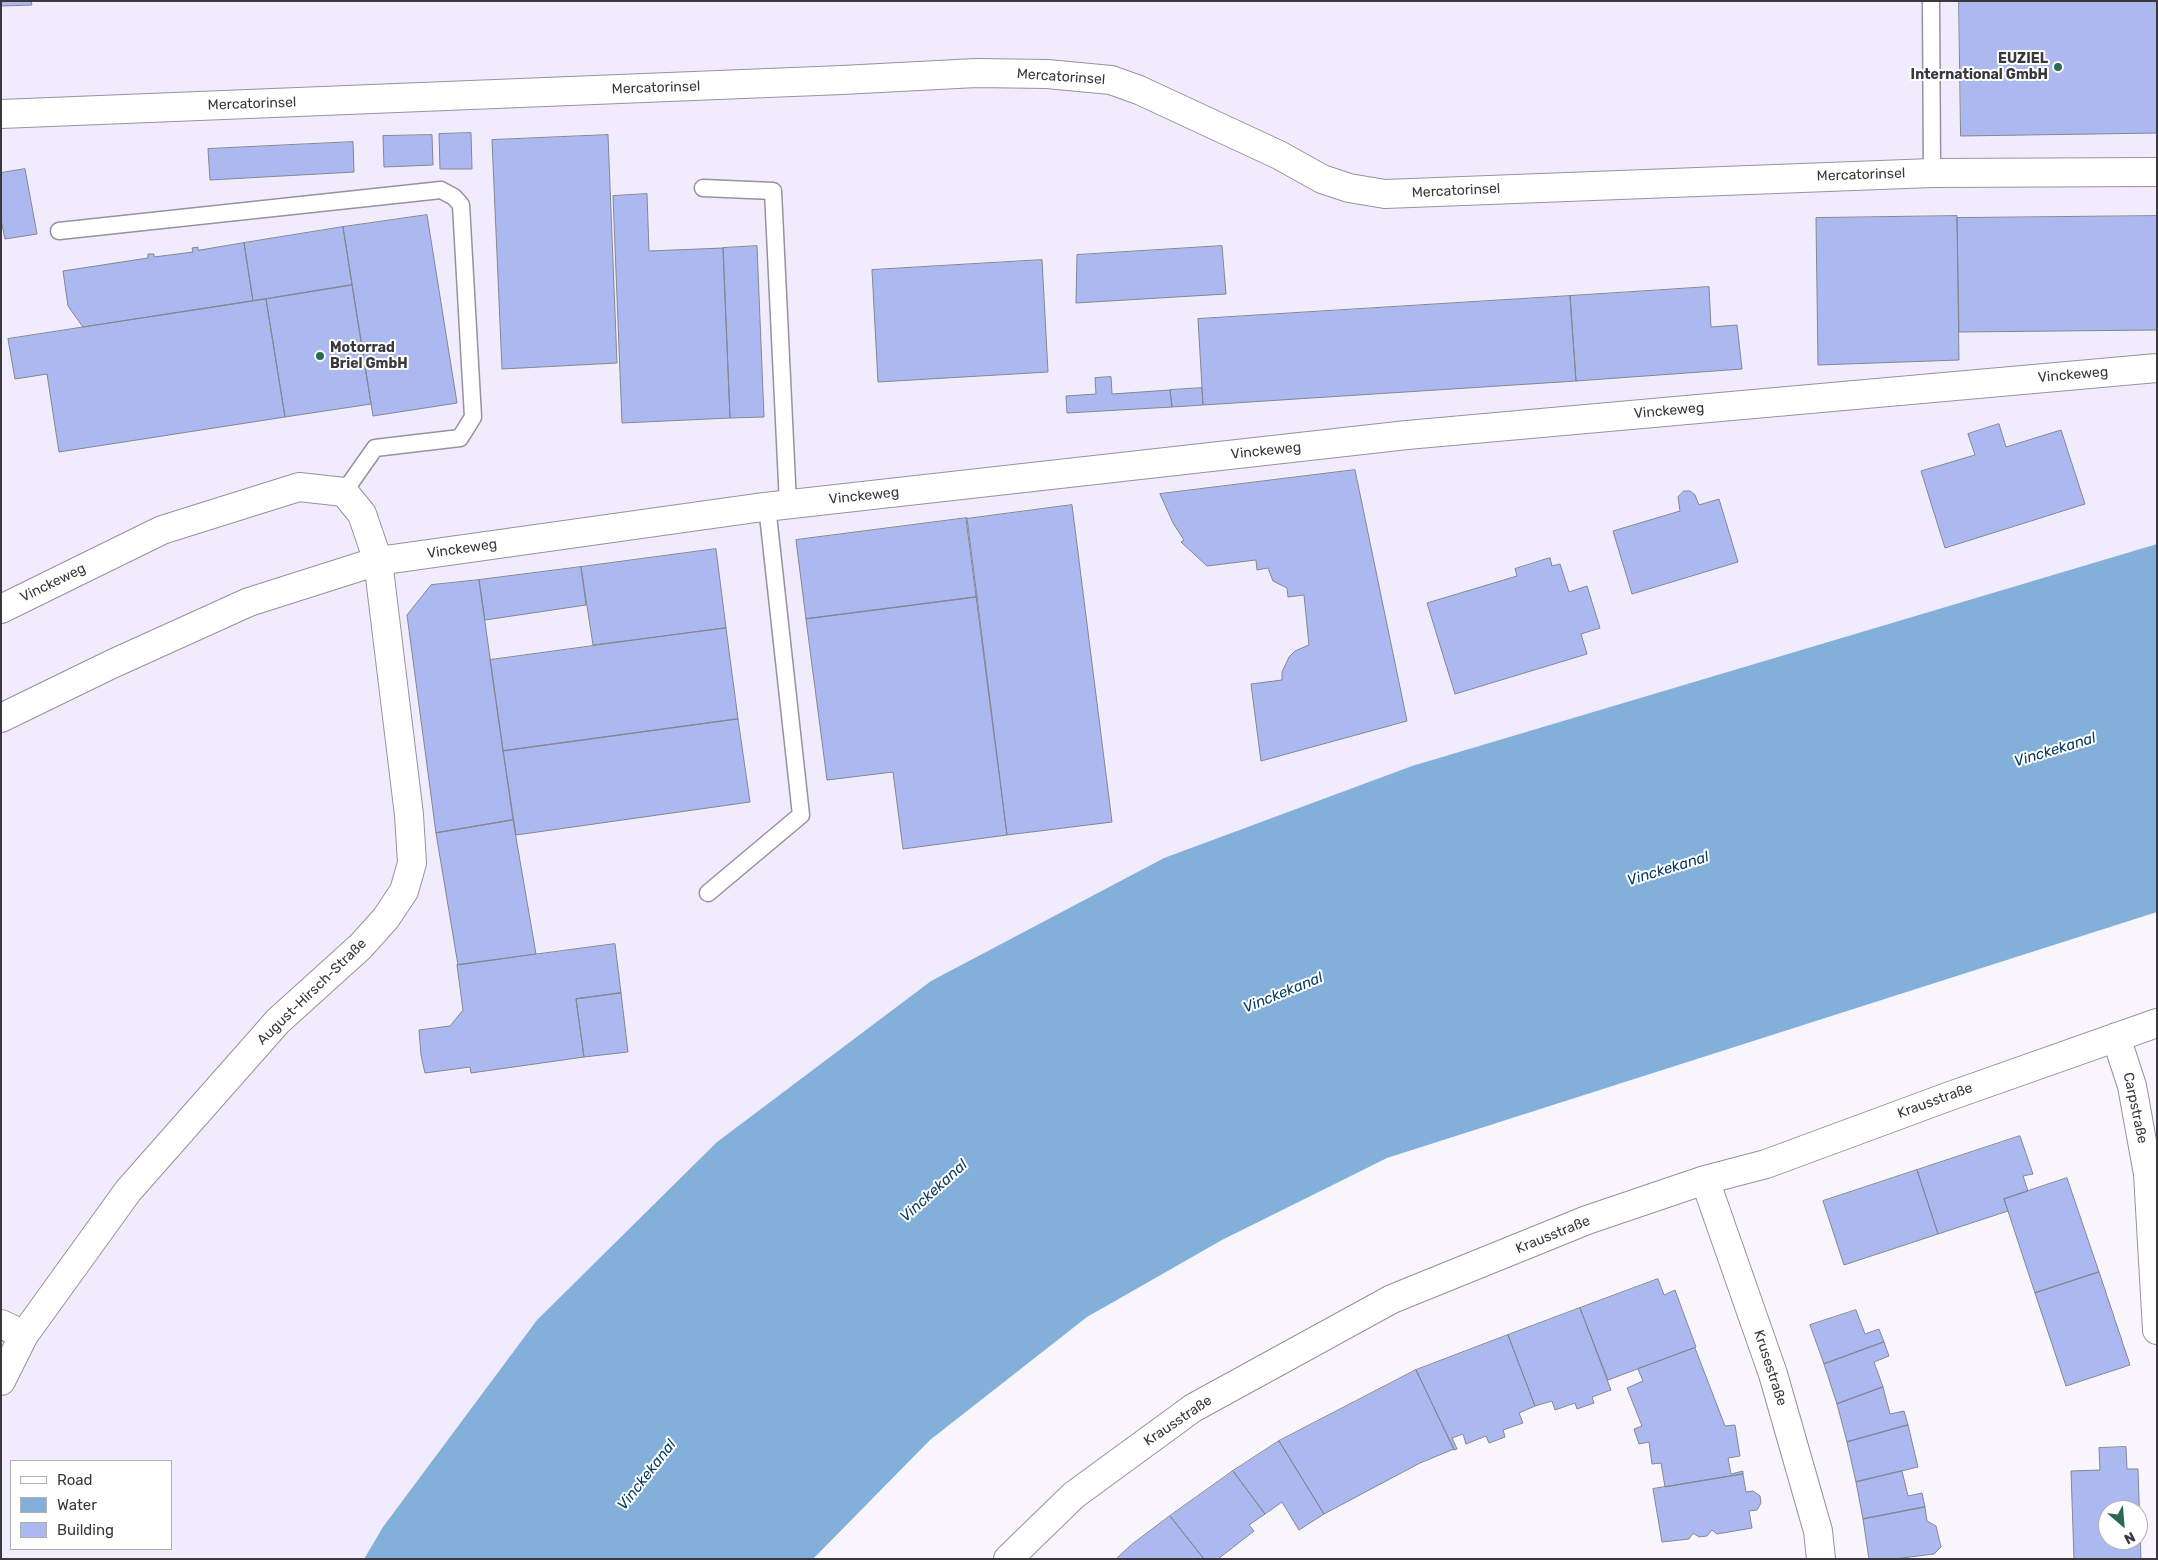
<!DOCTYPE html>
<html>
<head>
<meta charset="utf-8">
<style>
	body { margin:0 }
	#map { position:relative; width:2158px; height:1560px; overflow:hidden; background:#f8f5fd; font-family:Rubik,sans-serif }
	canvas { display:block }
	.frame { position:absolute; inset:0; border:2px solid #3a383d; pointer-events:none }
	.legend { position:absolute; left:10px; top:1460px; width:162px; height:90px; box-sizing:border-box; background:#fff; border:1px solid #b0afb1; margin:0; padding:6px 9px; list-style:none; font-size:15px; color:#3a383d }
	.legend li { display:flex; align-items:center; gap:10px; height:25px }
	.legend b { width:25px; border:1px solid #b0afb1 }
	.north { position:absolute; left:2098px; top:1500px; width:50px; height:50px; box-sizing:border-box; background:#fff; border:1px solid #b0afb1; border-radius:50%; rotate:153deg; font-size:14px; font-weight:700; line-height:20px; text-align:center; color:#3a383d }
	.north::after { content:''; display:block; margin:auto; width:18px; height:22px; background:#2c6955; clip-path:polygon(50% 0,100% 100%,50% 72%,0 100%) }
</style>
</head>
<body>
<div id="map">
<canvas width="2158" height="1560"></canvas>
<div class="frame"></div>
<ul class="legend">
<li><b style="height:6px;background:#fff"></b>Road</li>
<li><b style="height:14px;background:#83b0db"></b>Water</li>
<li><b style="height:14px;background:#acb9f0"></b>Building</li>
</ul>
<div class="north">N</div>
</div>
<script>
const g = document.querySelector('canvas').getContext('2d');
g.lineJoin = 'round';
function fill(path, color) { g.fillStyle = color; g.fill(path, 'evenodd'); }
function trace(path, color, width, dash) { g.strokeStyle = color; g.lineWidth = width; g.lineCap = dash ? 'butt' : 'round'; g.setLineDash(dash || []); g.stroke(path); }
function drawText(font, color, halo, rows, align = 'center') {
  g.font = font + ' Rubik,sans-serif'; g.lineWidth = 4; g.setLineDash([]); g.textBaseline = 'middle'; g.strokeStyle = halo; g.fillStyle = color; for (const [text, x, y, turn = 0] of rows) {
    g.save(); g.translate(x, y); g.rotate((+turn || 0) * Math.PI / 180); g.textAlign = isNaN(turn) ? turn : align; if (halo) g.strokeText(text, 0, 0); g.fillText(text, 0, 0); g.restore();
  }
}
const built = new Path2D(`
	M 1,1 L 2157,1 L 2157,544 L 1412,766 L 1164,858 L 931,981 L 717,1142 L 537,1320 L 383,1527 L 364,1559 L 1,1559 ZM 11,1461 L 171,1461 L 171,1549 L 11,1549 Z`);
const water = new Path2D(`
	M 2157,544 L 2157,912 L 1387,1158 L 1222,1240 L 1087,1317 L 930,1440 L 813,1559 L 364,1559 L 383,1527 L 537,1320 L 717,1142 L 931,981 L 1164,858 L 1412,766 Z`);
const building = new Path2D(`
	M 1,1 L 31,1 L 32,5 L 1,6 Z
	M 1959,1 L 2157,1 L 2157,133 L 1961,136 Z
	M 471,133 L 472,169 L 440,169 L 439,134 Z
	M 432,135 L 433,165 L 384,167 L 383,136 Z
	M 608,135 L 617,363 L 502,369 L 492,140 Z
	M 353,142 L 354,172 L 210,180 L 208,149 Z
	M 25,169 L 37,234 L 5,239 L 1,220 L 1,173 Z
	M 647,194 L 649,251 L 723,248 L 730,418 L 622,423 L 613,196 Z
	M 427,215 L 457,403 L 373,416 L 343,227 Z
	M 1957,216 L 1959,360 L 1818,365 L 1816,218 Z
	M 2157,216 L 2157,330 L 1959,332 L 1957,218 Z
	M 343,227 L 352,285 L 253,301 L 244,243 Z
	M 244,243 L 253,301 L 83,327 L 68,306 L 63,271 L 148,258 L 148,254 L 154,254 L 154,257 L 193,252 L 192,248 L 198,247 L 198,250 Z
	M 757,246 L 764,417 L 730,418 L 723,248 Z
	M 1222,246 L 1226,294 L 1076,303 L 1077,255 Z
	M 1042,260 L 1048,372 L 878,382 L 872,270 Z
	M 352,285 L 371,404 L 285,417 L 266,299 Z
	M 1709,287 L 1711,327 L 1737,325 L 1742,369 L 1576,381 L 1570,296 Z
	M 1570,296 L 1576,381 L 1203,405 L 1198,319 Z
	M 266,299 L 285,417 L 59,452 L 47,374 L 15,379 L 8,339 Z
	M 1111,377 L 1112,394 L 1170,390 L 1172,407 L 1067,413 L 1066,396 L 1096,394 L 1095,378 Z
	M 1202,388 L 1203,405 L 1172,407 L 1170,390 Z
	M 1999,424 L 2006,447 L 2061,430 L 2085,504 L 1945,548 L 1921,471 L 1975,455 L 1968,434 Z
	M 1355,470 L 1407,721 L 1261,761 L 1251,684 L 1282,680 L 1282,672 L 1289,657 L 1295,651 L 1309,645 L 1304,595 L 1288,597 L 1287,588 L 1273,581 L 1268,568 L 1257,570 L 1256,560 L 1207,566 L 1181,542 L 1184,540 L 1173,523 L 1160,494 Z
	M 1684,491 L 1690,491 L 1695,495 L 1699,505 L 1719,499 L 1738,562 L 1632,594 L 1613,531 L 1680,511 L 1678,497 Z
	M 1072,505 L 1112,822 L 1007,835 L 966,519 Z
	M 967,518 L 977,597 L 806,619 L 796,540 Z
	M 716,549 L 726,628 L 593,645 L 581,567 Z
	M 1550,558 L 1552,566 L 1560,564 L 1569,592 L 1587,586 L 1600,628 L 1581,634 L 1587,654 L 1455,694 L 1427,603 L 1517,576 L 1515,569 Z
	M 581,567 L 586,605 L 485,620 L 479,580 Z
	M 479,580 L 513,820 L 436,833 L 407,615 L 431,585 Z
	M 977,597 L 1007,835 L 903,849 L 893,772 L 827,780 L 806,619 Z
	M 726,628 L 738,719 L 503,751 L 490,660 Z
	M 738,719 L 750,802 L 516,835 L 503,751 Z
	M 513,820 L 536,954 L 458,965 L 436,833 Z
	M 615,944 L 621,993 L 576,999 L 584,1057 L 471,1073 L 470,1067 L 425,1073 L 421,1055 L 419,1030 L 450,1026 L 463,1010 L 457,965 Z
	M 621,993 L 628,1052 L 584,1057 L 576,999 Z
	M 2020,1136 L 2033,1174 L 2023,1176 L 2028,1191 L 2004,1199 L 2008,1211 L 1938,1234 L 1917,1170 Z
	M 1917,1170 L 1938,1234 L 1844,1265 L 1823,1201 Z
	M 2067,1178 L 2099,1272 L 2035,1293 L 2004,1199 Z
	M 2099,1272 L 2130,1365 L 2066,1386 L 2035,1293 Z
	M 1658,1279 L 1664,1295 L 1675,1290 L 1696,1347 L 1608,1380 L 1580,1308 Z
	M 1580,1308 L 1611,1390 L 1592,1397 L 1594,1403 L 1577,1409 L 1575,1403 L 1555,1410 L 1552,1401 L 1535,1406 L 1508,1335 Z
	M 1856,1310 L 1865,1334 L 1879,1329 L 1884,1342 L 1824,1364 L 1810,1325 Z
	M 1508,1335 L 1535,1406 L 1519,1413 L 1523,1423 L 1503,1430 L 1505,1437 L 1489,1443 L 1486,1436 L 1466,1444 L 1463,1434 L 1452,1438 L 1457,1449 L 1454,1450 L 1416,1370 Z
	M 1884,1342 L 1889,1356 L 1874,1362 L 1883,1387 L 1837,1404 L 1824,1364 Z
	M 1695,1348 L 1725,1426 L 1735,1425 L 1740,1456 L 1728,1458 L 1731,1474 L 1743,1471 L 1743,1474 L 1665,1487 L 1661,1463 L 1652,1464 L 1649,1442 L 1639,1444 L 1634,1429 L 1642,1426 L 1627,1388 L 1643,1381 L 1638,1369 Z
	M 1416,1370 L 1454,1449 L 1420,1463 L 1324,1514 L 1279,1441 Z
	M 1883,1387 L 1890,1414 L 1904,1411 L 1908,1425 L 1847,1442 L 1837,1404 Z
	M 1908,1425 L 1918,1467 L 1856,1482 L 1847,1442 Z
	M 1279,1441 L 1324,1514 L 1299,1530 L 1282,1502 L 1265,1514 L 1233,1471 Z
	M 2126,1447 L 2127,1469 L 2138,1469 L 2141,1559 L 2074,1559 L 2071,1471 L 2100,1470 L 2099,1448 ZM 2108,1510 L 2138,1510 L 2138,1540 L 2108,1540 Z
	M 1233,1471 L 1265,1514 L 1249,1525 L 1254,1531 L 1218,1559 L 1204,1559 L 1170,1516 Z
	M 1902,1471 L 1908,1496 L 1922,1493 L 1925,1507 L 1863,1519 L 1856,1482 Z
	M 1743,1474 L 1746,1492 L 1753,1491 L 1760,1496 L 1761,1503 L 1757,1510 L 1749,1511 L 1752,1528 L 1717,1534 L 1712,1530 L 1707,1536 L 1699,1537 L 1693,1533 L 1689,1539 L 1662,1542 L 1653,1489 Z
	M 1925,1507 L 1927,1521 L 1936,1526 L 1941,1547 L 1934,1554 L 1894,1559 L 1869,1559 L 1863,1519 Z
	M 1170,1516 L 1204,1559 L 1116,1559 L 1131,1545 Z`);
const lane = new Path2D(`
	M 1931,1 L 1932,173
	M 703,188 L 773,191 L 788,504
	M 59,231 L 441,190 L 454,197 L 461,205 L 473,417 L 460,438 L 375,448 L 344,492
	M 708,893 L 801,815 L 767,506`);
const street = new Path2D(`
	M 1,114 L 842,80 L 976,73 L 1047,74 L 1111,80 L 1139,90 L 1279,155 L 1322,179 L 1349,188 L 1385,194 L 1932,173 L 2157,172
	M 1,609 L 162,530 L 299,487 L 344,492 L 362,514 L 378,561 L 409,815 L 412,863 L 404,891 L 386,918 L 361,946 L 278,1021 L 128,1191 L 24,1335 L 1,1381
	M 1,718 L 112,664 L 249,602 L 378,561 L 756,508 L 1407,435 L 2157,368
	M 2116,1037 L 2132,1086 L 2148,1174 L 2157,1330
	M 1705,1180 L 1773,1374 L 1818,1531 L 1821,1559
	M 1,1324 L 24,1335
	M 1008,1559 L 1074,1495 L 1193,1408 L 1392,1299 L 1587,1220 L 1705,1180 L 1766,1164 L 1950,1096 L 2157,1023`);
const markers = [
	[2058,67,5,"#2c6955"],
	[320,356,5,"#2c6955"]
];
const poiNames = [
	["EUZIEL",2048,59],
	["International GmbH",2048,75],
	["Motorrad",330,348,"left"],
	["Briel GmbH",330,364,"left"]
];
const streetNames = [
	["Mercatorinsel",1061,77,4],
	["Mercatorinsel",656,88,-2],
	["Mercatorinsel",252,104,-2],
	["Mercatorinsel",1861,175,-2],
	["Mercatorinsel",1456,191,-3],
	["Vinckeweg",2073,375,-5],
	["Vinckeweg",1669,411,-5],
	["Vinckeweg",1266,451,-6],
	["Vinckeweg",864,496,-6],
	["Vinckeweg",462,549,-8],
	["Vinckeweg",53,583,-26],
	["August-Hirsch-Straße",312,992,-44],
	["Krausstraße",1935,1101,-20],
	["Carpstraße",2135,1108,78],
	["Krausstraße",1553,1235,-22],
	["Krusestraße",1770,1368,72],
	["Krausstraße",1178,1421,-34]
];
const waterNames = [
	["Vinckekanal",2055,750,-17],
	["Vinckekanal",1668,869,-17],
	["Vinckekanal",1283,993,-22],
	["Vinckekanal",934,1191,-42],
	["Vinckekanal",647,1475,-52]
];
fill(built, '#f1ecfd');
fill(water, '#83b0db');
fill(building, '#acb9f0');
trace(building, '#848793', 1);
trace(lane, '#96929e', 19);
trace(street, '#96929e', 30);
trace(lane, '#fff', 16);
trace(street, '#fff', 28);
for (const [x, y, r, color] of markers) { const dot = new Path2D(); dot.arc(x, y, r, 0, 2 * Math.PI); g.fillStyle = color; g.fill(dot); trace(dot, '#fff', 2); }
drawText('bold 14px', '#3a383d', '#fff', poiNames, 'right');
drawText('14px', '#3a383d', '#fff', streetNames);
drawText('italic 15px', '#093d66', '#fff', waterNames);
</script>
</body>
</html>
